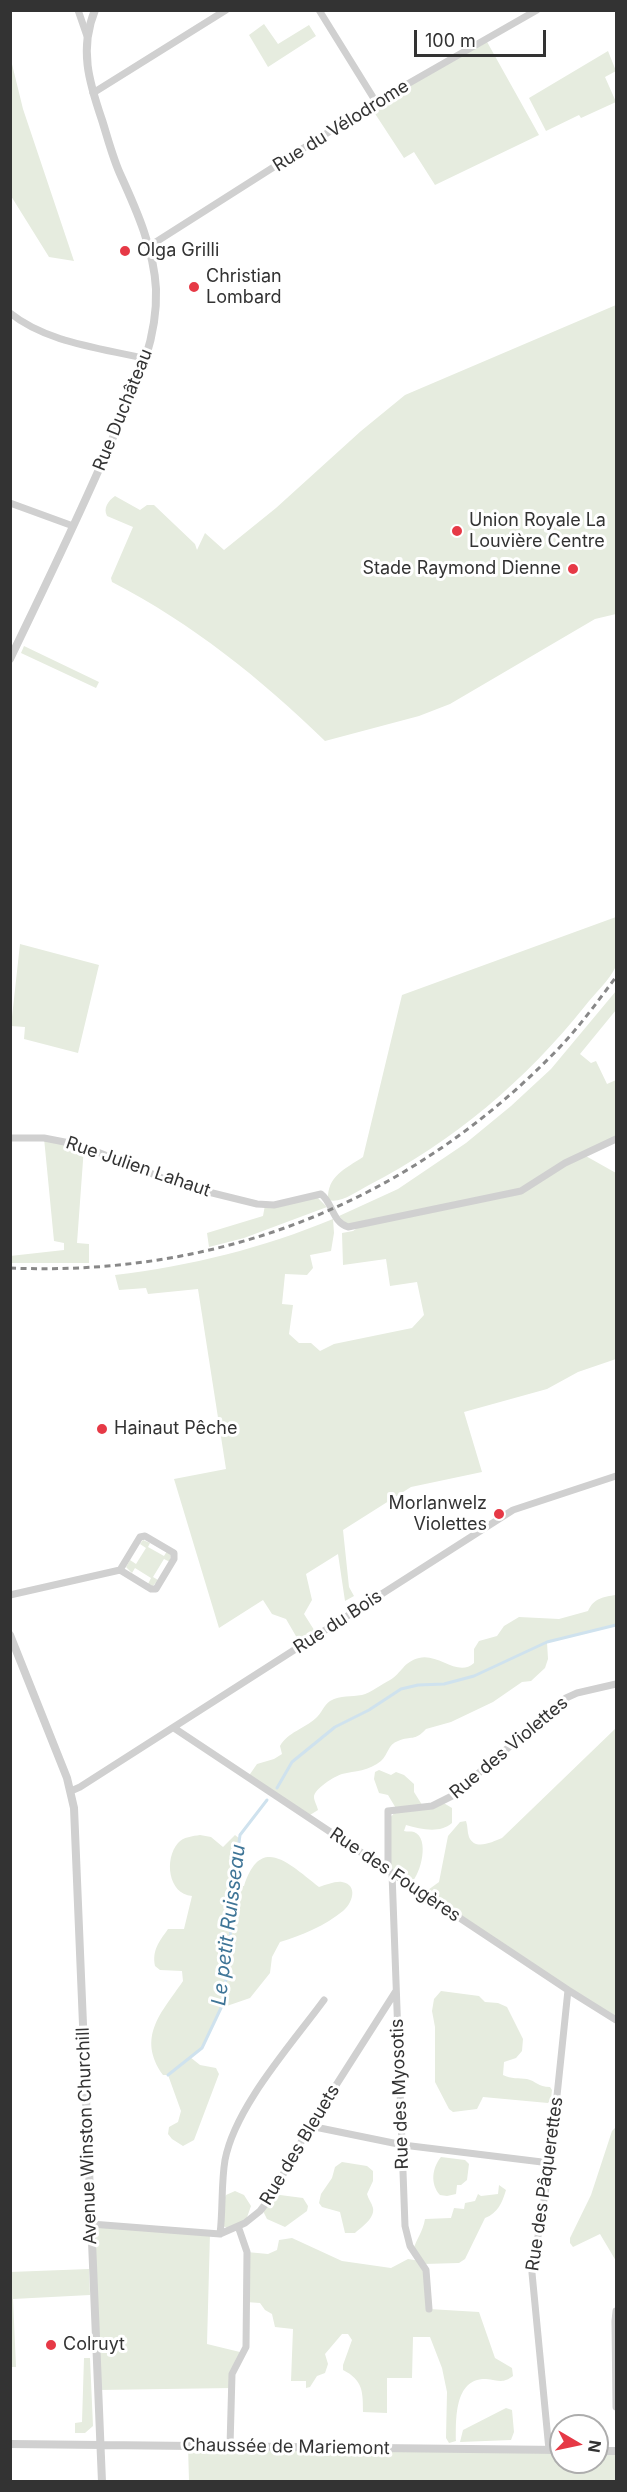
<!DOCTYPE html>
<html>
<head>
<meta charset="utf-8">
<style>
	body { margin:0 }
	#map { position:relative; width:627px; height:2492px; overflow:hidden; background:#fff; font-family:Inter,sans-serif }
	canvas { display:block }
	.frame { position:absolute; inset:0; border:12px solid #333; pointer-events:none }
	.north { position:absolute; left:549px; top:2414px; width:60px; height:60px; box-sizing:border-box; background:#fff; border:2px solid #adadad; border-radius:50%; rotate:99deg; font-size:16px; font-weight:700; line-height:24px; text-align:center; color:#333 }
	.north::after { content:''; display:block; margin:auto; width:21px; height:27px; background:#e63946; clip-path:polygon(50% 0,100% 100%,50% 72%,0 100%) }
	.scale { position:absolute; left:414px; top:30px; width:132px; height:27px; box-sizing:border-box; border:3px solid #333; border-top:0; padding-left:8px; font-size:18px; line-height:21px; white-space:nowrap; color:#333; -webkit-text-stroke:4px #fff; paint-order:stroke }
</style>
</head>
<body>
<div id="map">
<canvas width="627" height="2492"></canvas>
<div class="frame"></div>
<div class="north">N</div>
<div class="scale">100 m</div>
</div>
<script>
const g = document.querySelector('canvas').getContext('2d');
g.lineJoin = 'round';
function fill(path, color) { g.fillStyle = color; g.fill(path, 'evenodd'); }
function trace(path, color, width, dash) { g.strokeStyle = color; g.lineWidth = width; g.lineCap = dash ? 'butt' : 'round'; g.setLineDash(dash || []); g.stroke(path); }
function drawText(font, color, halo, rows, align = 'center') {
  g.font = font + ' Inter,sans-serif'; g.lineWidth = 6; g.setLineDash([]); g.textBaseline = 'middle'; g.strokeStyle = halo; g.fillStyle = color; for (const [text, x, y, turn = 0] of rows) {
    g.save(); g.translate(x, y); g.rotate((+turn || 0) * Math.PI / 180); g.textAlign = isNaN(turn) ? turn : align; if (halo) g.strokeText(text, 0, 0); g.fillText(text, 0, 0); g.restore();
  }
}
const green = new Path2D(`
	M 264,24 L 278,44 L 309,25 L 316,36 L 268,67 L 249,35 Z
	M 486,40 L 539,135 L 435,185 L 414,152 L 404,158 L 370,106 Z
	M 608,51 L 616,71 L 605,77 L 616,102 L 581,118 L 579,115 L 546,131 L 529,98 Z
	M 11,60 L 23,109 L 74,261 L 49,257 L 11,196 Z
	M 616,305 L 616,614 L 595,619 L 450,704 L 419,716 L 325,741 C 260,678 193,624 112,582 L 111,578 L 133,527 L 107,516 C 103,508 108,501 115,496 L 140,510 L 147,505 L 154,505 L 195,544 L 197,550 L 205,533 L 224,550 L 276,508 L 361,431 L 405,395 Z
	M 24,646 L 99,682 L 96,688 L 21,653 Z
	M 616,917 C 616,929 620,957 616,966 C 610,980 594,994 585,1006 C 526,1080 453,1142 369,1185 C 357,1191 341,1204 328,1200 C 327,1176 345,1169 363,1157 L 402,995 Z
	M 20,944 L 99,965 L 78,1053 L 24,1039 L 25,1027 L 11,1026 Z
	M 616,991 L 616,1010 L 580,1054 L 591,1063 L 596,1061 L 607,1084 L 616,1080 L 616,1139 L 584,1155 L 616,1173 L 616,1359 L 578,1372 L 547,1389 L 464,1412 L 482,1472 L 411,1487 L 343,1530 L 349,1587 L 354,1596 L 345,1601 L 338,1554 L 306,1574 L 312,1600 L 304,1614 L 316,1633 L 300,1643 L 286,1619 L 272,1614 L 263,1600 L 219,1628 L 174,1479 L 226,1469 L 198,1289 L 148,1294 L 146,1288 L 119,1290 L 115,1275 C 191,1266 263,1248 333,1219 L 334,1233 L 331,1251 L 310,1255 L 313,1268 L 307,1275 L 285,1274 L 282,1304 L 293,1305 L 289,1334 L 299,1343 L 311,1343 L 320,1351 L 334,1344 L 412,1328 L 424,1315 L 417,1282 L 390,1286 L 386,1259 L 343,1265 L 342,1233 L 353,1231 L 360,1226 L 346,1224 L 339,1216 L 398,1189 L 466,1143 L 511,1106 L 551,1069 Z
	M 44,1138 L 84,1147 L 77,1243 L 89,1244 L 89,1263 L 11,1263 L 10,1256 L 64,1250 L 64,1243 L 54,1241 Z
	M 317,1197 L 327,1207 L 244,1238 L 209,1247 L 207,1233 L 263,1216 L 265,1205 Z
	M 143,1540 L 150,1543 L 148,1547 L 164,1556 L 167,1551 L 171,1554 L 170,1562 L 164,1559 L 153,1577 L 158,1580 L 152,1587 L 148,1584 L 151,1578 L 135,1568 L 132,1573 L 126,1567 L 130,1560 L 136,1564 L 146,1548 L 140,1544 Z
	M 616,1595 L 616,1625 L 547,1642 L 548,1659 L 545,1668 L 531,1681 L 522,1682 L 493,1702 L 451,1722 L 426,1729 C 414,1742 412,1735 398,1741 C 388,1744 388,1755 381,1761 C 369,1771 355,1771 342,1774 C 335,1776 314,1789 314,1797 C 314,1801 317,1805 318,1810 L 310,1815 L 248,1777 L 257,1764 L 274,1759 L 282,1754 L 280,1746 C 288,1732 304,1729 316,1718 C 321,1714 324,1705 330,1701 C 341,1695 351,1697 362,1695 C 370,1693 382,1684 390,1680 C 402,1673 403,1662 419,1658 C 439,1653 458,1678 474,1663 L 474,1649 L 479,1641 L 497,1636 L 504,1626 L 519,1617 L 559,1619 L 588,1611 C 594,1598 603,1597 616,1595 Z
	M 616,1728 L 616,2020 L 428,1893 L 428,1890 L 439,1882 L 448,1836 L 460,1822 L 466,1821 C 468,1826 467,1832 469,1837 C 475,1851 492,1842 502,1838 Z
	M 379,1770 L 391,1775 L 396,1772 L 404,1775 L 414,1784 L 414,1792 L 424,1808 L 442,1802 L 452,1808 L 452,1823 C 439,1834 421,1829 406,1825 L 404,1831 C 407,1832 411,1831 414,1832 C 430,1838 421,1874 411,1883 L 388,1870 L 388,1820 L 397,1810 L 388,1795 L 379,1793 L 374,1779 L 375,1772 Z
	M 200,1835 L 211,1837 L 223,1847 L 235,1835 L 240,1839 L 233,1887 L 244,1886 C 261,1833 290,1865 319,1887 C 326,1885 335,1881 342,1882 C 359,1885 352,1904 343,1911 C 326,1925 301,1936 280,1942 L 272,1957 L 270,1973 L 250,1998 L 221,2008 L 202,2048 L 190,2057 L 200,2065 L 216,2068 L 219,2074 L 194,2140 L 183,2146 L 172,2139 L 168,2134 L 169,2127 L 178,2122 L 181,2111 L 168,2075 L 163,2075 C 136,2037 162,2012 183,1981 L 182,1971 L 160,1970 L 155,1966 C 152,1950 159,1942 168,1929 L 184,1929 L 192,1896 C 168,1894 164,1859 178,1843 C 183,1837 193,1836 200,1835 Z
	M 441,1991 L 479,1996 L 485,2002 L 498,2003 L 507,2007 L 523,2039 L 522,2051 L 516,2058 L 504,2062 L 503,2075 C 511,2079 519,2078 527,2079 C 536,2081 538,2087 550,2087 L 552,2090 L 551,2099 L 548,2103 L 483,2097 L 477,2109 L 453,2112 L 449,2109 L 435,2082 L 435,2027 L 432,2011 L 434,1999 Z
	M 616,2127 L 616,2261 L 600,2234 L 573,2247 L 570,2243 L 570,2238 L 591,2195 L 612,2131 Z
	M 441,2157 L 465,2160 L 469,2164 L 467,2180 L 461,2185 L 457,2185 L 456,2194 L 447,2196 L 440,2195 C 430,2184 432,2168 441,2157 Z
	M 342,2162 L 367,2166 L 373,2171 L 373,2181 L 367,2194 C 368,2199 372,2203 373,2208 C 375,2218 362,2227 355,2233 L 345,2233 L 340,2212 L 322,2207 L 319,2203 L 321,2194 L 332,2178 L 335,2167 Z
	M 499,2185 L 506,2190 C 502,2203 498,2213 485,2218 L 465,2259 L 459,2263 L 424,2264 L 429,2309 L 479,2312 L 495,2358 L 512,2368 L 513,2376 C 503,2384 498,2380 486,2379 C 454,2378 456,2420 456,2441 L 449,2443 L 446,2438 L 447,2392 L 442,2368 L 430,2337 L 413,2337 L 412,2378 L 387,2378 L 387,2413 L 363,2412 C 363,2392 363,2380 343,2370 L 343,2365 L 352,2340 L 348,2334 L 342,2334 L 325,2354 L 328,2364 L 325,2373 L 317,2376 L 310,2387 L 306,2388 L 306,2381 L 291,2381 L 293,2329 L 275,2327 L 272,2314 L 265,2310 L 260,2303 L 246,2302 L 247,2252 L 268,2254 L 277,2250 L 279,2240 L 292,2238 L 342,2261 L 391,2268 L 408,2259 L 420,2261 L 413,2251 C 416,2239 423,2232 425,2219 L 451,2218 L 454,2208 L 464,2209 L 465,2203 L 475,2201 L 478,2194 L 481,2196 L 498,2194 Z
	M 235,2191 L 244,2195 L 251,2206 L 245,2223 L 231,2230 L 221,2225 L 222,2203 L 226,2195 Z
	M 280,2195 L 303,2198 L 308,2206 L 307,2211 L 285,2227 L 267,2219 L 262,2209 L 270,2198 Z
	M 91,2224 L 210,2233 L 207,2344 L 244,2353 L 238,2360 L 232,2388 L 98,2390 Z
	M 89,2269 L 90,2295 L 13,2299 L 16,2367 L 11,2367 L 10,2272 Z
	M 84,2358 L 90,2358 L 93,2426 L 85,2433 L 75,2433 L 75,2423 L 82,2422 Z
	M 506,2408 L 512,2410 L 514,2432 L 511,2440 L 460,2442 L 463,2430 Z
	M 188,2446 L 561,2450 L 561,2462 L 597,2462 L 597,2451 L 616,2451 L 616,2481 L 189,2481 Z`);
const stream = new Path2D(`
	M 277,1788 L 292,1762 L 335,1727 L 369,1710 L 401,1689 L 418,1685 L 444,1684 L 474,1676 L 547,1642 L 616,1625
	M 168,2075 L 202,2048 L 221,2008 L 229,1961 L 233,1887 L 240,1835 L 267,1800`);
const minor = new Path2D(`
	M 78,10 L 87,36
	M 319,10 L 376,102
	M 93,93 L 226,10
	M 148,247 L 376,102 L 537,10
	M 10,313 C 47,343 102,348 147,359
	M 10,503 L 73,526
	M 10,1138 L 44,1138 L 80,1145 L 180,1185 L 257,1204 L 274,1205 L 321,1194 C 333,1203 332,1222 348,1227 L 521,1191 L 565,1163 L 616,1139
	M 10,1595 L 120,1570 L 151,1589 L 156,1589 L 174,1559 L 174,1553 L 145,1536 L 140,1537 L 120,1570
	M 174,1728 L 568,1990 L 616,2020
	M 71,1791 L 80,1787 L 513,1510 L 616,1476
	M 388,1870 L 388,1811 L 432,1806 L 452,1796 L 566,1698 L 577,1693 L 616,1684
	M 392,1873 L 405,2226 L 410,2246 L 426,2270 L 429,2309
	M 310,2126 L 403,2145 L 550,2163
	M 91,2224 L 220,2234 L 245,2223 L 260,2211 L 270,2198 L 310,2126 L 396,1991
	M 220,2234 C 223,2210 221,2184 225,2160 C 235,2107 291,2045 324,2000
	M 616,2311 L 615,2321 L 616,2407
	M 230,2446 L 232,2374 L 246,2347 L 247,2252 L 238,2226
	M 549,2450 L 532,2273 L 550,2163 L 568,1990`);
const tertiary = new Path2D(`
	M 10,659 C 44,588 79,517 110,444 C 132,394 158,345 156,289 C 154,250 137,211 121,176 C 113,159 108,139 102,120 C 89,82 79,49 95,10
	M 10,1635 L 67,1778 L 74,1808 L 102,2482
	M 10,2444 L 561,2450
	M 597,2451 L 616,2451`);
const rail = new Path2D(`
	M 10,1268 C 222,1277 412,1201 559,1048 C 580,1026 598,1001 616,977`);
const markers = [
	[125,251,6,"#e63946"],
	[194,287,6,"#e63946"],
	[457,531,6,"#e63946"],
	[573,569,6,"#e63946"],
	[102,1429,6,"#e63946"],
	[499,1514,6,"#e63946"],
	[51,2345,6,"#e63946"]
];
const streetNames = [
	["Rue du Vélodrome",341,126,-32],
	["Rue Duchâteau",123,410,-68],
	["Rue Julien Lahaut",138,1167,19],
	["Rue du Bois",338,1622,-33],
	["Rue des Violettes",509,1748,-40],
	["Rue des Fougères",395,1875,34],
	["Rue des Myosotis",400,2094,-92],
	["Avenue Winston Churchill",87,2136,-92],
	["Rue des Bleuets",300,2145,-59],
	["Rue des Pâquerettes",545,2184,-82],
	["Chaussée de Mariemont",286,2447,1]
];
const poiNames = [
	["Olga Grilli",137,251],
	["Christian",206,277],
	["Lombard",206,298],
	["Union Royale La",469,521],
	["Louvière Centre",469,542],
	["Stade Raymond Dienne",561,569,"right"],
	["Hainaut Pêche",114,1429],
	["Morlanwelz",487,1504,"right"],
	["Violettes",487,1525,"right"],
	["Colruyt",63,2345]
];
const waterNames = [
	["Le petit Ruisseau",229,1925,-83]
];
fill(green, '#e6ecdf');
trace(stream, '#cfe2ee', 3);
trace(minor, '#d0d0d0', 7);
trace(tertiary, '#d0d0d0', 8);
trace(rail, '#888', 3, [6, 4.5]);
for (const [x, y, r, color] of markers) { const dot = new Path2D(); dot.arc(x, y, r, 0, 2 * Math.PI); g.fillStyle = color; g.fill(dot); trace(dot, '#fff', 2); }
drawText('18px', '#333', '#fff', streetNames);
drawText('18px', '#333', '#fff', poiNames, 'left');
drawText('italic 20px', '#3f7597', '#fff', waterNames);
</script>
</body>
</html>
